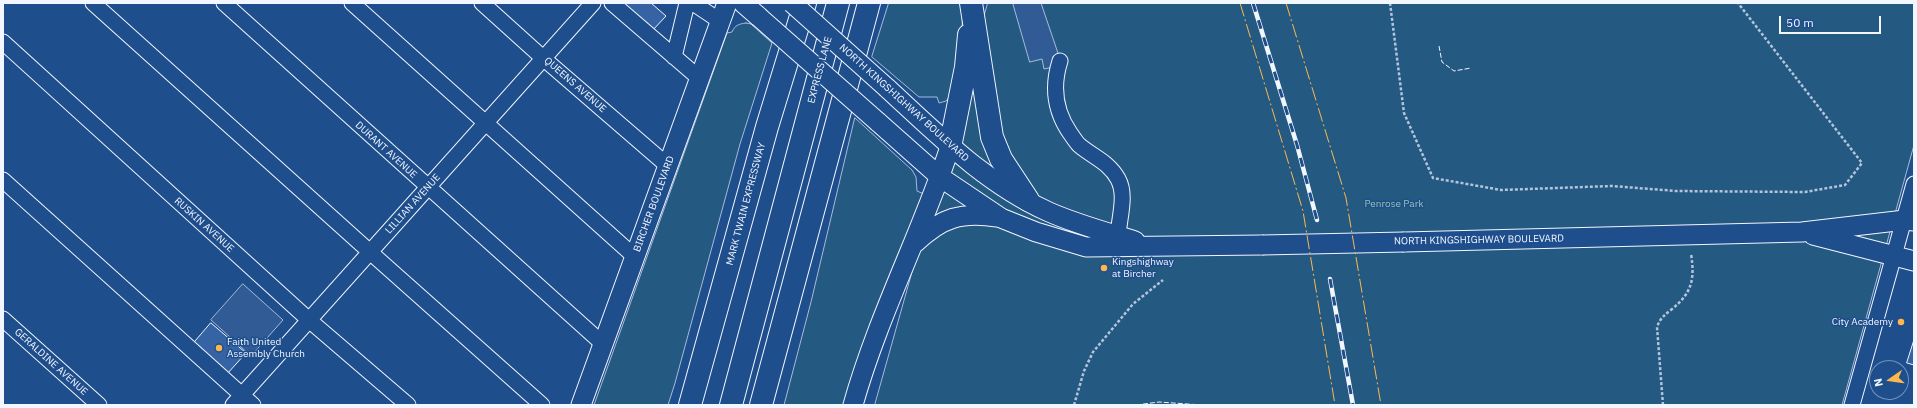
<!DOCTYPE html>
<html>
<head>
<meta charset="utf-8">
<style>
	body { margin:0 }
	#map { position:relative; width:1917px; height:408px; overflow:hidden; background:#1f4e8c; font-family:"IBM Plex Sans",sans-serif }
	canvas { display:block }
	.frame { position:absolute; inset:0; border:4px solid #f2f6ff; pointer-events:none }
	.north { position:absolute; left:1869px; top:360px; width:40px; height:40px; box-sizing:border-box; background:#1f4e8c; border:1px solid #7391ba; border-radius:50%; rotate:257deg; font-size:11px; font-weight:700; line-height:16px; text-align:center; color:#f2f6ff }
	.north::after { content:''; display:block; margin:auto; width:14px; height:18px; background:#ffb74d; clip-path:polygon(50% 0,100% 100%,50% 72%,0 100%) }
	.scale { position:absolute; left:1779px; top:16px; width:102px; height:18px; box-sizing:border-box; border:2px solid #f2f6ff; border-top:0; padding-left:5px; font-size:12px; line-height:14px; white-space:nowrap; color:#f2f6ff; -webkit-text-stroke:3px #1f4e8c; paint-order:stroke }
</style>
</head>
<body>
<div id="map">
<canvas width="1917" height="408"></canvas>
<div class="frame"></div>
<div class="north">N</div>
<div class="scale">50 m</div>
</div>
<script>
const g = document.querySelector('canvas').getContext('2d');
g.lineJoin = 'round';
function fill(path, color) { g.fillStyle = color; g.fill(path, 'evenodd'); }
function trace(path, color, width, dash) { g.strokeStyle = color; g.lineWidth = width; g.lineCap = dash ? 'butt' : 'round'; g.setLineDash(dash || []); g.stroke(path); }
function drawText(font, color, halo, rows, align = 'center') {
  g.font = font + ' "IBM Plex Sans",sans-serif'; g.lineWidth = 3; g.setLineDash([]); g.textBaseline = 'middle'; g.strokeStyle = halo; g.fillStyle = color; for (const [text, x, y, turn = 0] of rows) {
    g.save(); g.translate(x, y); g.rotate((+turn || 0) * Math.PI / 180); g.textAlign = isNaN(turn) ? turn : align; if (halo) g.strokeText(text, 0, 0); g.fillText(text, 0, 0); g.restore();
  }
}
const green = new Path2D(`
	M 889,3 L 963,3 L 962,28 L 951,95 L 946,101 L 939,103 L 937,97 L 919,97 L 872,57 Z
	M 988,3 L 1914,3 L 1914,145 L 1842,405 L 875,405 Z
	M 746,23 L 751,24 L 772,43 L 740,144 L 675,383 L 668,405 L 594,405 L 727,33 L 732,32 C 735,25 739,24 746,23 Z
	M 855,118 L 912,170 L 916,177 L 917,191 L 924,194 L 847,405 L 784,405 L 811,302 Z`);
const parking = new Path2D(`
	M 1013,3 L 1041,3 L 1062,65 L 1044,69 L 1042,59 L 1030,62 Z
	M 243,284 L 283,320 L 251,356 L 211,320 Z`);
const building = new Path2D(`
	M 620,3 L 651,3 L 666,16 L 651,32 Z
	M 211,323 L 246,353 L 227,374 L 193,344 Z
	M 1914,340 L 1914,365 L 1907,363 Z`);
const path = new Path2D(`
	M 1390,3 L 1404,113 L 1433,178 L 1501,190 L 1612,186 L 1676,191 L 1805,192 L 1845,185 L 1862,163 L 1738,3
	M 1074,405 L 1084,371 L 1093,352 L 1133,304 L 1163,280
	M 1663,405 L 1657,327 C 1660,318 1665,315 1672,309 C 1692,293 1695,279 1691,254`);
const minor = new Path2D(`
	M 93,3 L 370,252 L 542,405
	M 224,3 L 603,344
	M 352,3 L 635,257
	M 482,3 L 543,58 L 668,166
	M 612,3 L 699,78
	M 693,3 L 720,21
	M 3,42 L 309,320 L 408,405
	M 674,57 L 687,3
	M 1060,61 C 1052,86 1055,111 1070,133 C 1073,137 1076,142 1079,145 C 1093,157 1109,162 1118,179 C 1127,195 1119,218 1118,236
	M 3,180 L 253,405
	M 3,319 L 99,405
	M 233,405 L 593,3
	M 1852,405 L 1914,184`);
const major = new Path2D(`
	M 743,3 L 759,17
	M 887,88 C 937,134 986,184 1049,212 C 1076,224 1106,232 1135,241
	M 878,122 L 940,177 L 1001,218 L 1036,232 L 1086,247 L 1262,245
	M 1813,235 L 1914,261
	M 1404,242 L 1802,232 L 1905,220 L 1914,221
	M 915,243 C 942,217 961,212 997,217
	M 581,405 L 727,3
	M 853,405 C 878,316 921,234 950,147`);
const highway = new Path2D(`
	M 971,3 L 992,137 L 1001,159 L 1028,200
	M 950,147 L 966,67 L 969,35
	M 690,405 L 767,127 L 805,3
	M 731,405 L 838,3
	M 761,405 L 869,3`);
const rail = new Path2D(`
	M 1253,3 L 1297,145 L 1317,220
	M 1330,279 L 1353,405`);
const majorBridge = new Path2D(`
	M 792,3 L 887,88
	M 759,17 L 878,122
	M 1262,245 L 1404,242`);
const fence = new Path2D(`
	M 1439,46 L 1442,62 L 1454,71 L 1471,68
	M 1136,405 L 1159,402 L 1202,405`);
const power = new Path2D(`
	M 1240,3 L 1303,211 L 1335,405
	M 1286,3 L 1346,198 L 1381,405`);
const markers = [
	[1104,268,4,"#ffb74d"],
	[1901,322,4,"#ffb74d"],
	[219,348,4,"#ffb74d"]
];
const streetNames = [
	["EXPRESS LANE",820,70,-75],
	["QUEENS AVENUE",575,85,41],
	["NORTH KINGSHIGHWAY BOULEVARD",904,103,42],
	["DURANT AVENUE",386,150,42],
	["LILLIAN AVENUE",413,204,-48],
	["BIRCHER BOULEVARD",654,204,-70],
	["MARK TWAIN EXPRESSWAY",746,204,-75],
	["RUSKIN AVENUE",204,225,42],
	["NORTH KINGSHIGHWAY BOULEVARD",1479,240,-1],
	["GERALDINE AVENUE",51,362,42]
];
const parkNames = [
	["Penrose Park",1394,204]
];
const poiNames = [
	["Kingshighway",1112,262],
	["at Bircher",1112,274],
	["City Academy",1893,322,"right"],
	["Faith United",227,342],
	["Assembly Church",227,354]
];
fill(green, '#245a82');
trace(green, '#a8bbd7', 1);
fill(parking, '#305b95');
trace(parking, '#a8bbd7', 1);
fill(building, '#3563a3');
trace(building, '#f2f6ff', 1);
trace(minor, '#f2f6ff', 17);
trace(major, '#f2f6ff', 21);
trace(highway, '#f2f6ff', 24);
trace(path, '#b3c4dc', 2.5, [3, 2]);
trace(minor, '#1f4e8c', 15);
trace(major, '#1f4e8c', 19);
trace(highway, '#1f4e8c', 22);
trace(rail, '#f2f6ff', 4.5);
trace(rail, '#1f4e8c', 3, [9]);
trace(majorBridge, '#f2f6ff', 21, []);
trace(majorBridge, '#1f4e8c', 19);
trace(fence, '#f2f6ff', 1, [5, 2]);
trace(power, '#ffb74d', 1, [14, 3, 2, 3]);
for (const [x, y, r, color] of markers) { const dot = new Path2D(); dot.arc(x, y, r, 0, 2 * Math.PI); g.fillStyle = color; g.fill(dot); trace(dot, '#1f4e8c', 1.5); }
drawText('10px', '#f2f6ff', '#1f4e8c', streetNames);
drawText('10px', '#97c8a6', '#1f4e8c', parkNames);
drawText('10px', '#f2f6ff', '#1f4e8c', poiNames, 'left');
</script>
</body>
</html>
